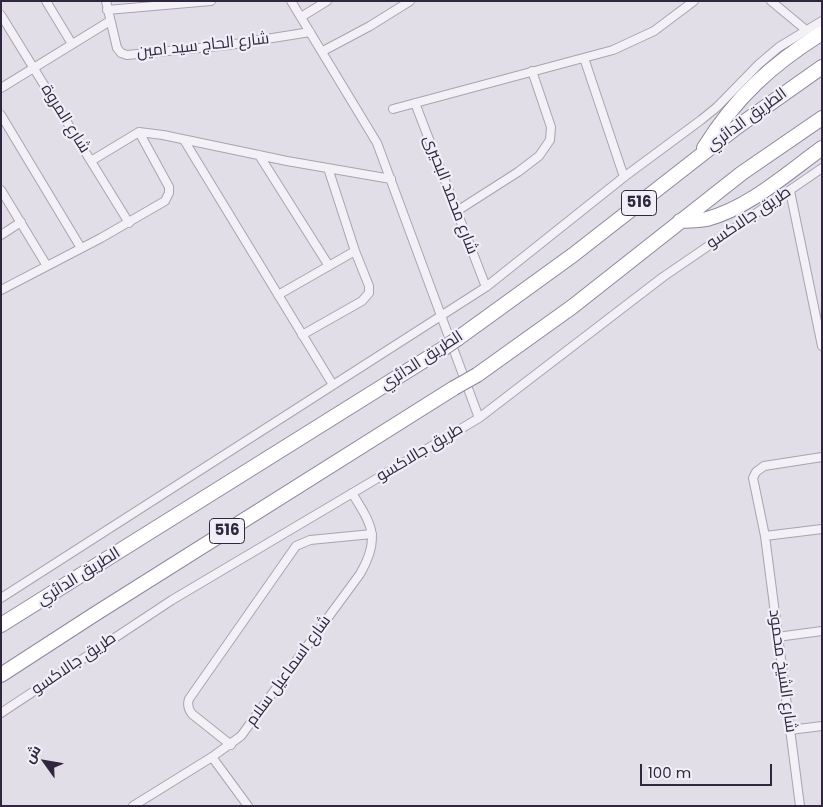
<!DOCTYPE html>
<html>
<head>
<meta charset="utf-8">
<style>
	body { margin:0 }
	#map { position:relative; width:823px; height:807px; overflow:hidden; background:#e2dee8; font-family:Poppins,Cairo,sans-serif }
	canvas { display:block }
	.frame { position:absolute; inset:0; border:2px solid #30273f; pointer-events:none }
	.north { position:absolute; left:20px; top:737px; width:50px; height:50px; -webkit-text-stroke:4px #f0eef6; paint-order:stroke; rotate:302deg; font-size:14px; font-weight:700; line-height:20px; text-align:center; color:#30273f }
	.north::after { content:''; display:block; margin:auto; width:18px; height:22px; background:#30273f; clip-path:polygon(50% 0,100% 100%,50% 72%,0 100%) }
	.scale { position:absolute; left:640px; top:764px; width:132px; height:22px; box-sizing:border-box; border:2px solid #30273f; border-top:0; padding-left:6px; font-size:15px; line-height:18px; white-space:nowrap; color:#30273f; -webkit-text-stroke:4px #f0eef6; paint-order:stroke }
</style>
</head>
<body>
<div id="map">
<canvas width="823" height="807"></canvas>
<div class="frame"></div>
<div class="north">ش</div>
<div class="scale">100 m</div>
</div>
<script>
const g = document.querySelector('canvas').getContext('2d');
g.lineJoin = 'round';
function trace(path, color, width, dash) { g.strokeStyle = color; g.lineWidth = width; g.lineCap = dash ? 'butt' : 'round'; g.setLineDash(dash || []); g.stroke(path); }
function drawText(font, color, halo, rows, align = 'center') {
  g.font = font + ' Poppins,Cairo,sans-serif'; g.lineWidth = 4.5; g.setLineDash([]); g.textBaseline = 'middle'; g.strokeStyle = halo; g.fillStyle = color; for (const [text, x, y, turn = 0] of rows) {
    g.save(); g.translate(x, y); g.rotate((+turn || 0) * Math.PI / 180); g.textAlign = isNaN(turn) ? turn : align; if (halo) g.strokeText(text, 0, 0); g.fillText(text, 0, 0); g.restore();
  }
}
const minor = new Path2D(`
	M 46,1 L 72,44
	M 106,1 L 117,48 L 121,53 L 127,55 L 229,45 L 310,32
	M 291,1 L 377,143 L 479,418
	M 771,1 L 806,30
	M 107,10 L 211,1
	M 1,15 L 129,223
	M 301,17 L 327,1
	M 323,51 L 370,26 L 410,1
	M 584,58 L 624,177
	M 1,88 L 110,21
	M 415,103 L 486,287
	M 393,109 L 613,50 L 654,31 L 694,1
	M 1,115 L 81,248
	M 184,140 L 333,385
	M 259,155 L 329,266
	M 91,161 L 139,132 L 163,135 L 287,161 L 391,179
	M 1,190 L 47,266
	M 790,191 L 822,346
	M 457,211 L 518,172 L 539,156 L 550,140 L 551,127 L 532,71
	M 1,235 L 21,222
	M 1,290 L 101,238 L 165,201 L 169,193 L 169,187 L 139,132
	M 278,295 L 355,251
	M 302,335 L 362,301 L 369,293 L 369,286 L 355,251 L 328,168
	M 765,536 L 822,529
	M 1,598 L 486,287 L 624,177 L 701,120 L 717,107 L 759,64 L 779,47 L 822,21
	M 777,637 L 822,631
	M 1,713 L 172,600 L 479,418 L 663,277 L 822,168
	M 790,730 L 822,726
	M 231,745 L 192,714 C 188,709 187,705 189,699 L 296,546 L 310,540 L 372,534
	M 212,757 L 248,806
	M 133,806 L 212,757 L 241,736 L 360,574 C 381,538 372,525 352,493
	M 800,806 L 765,536 L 753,478 L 756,472 L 764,466 L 822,457`);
const motorway = new Path2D(`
	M 704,148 C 736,97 771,65 822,33
	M 680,221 C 688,220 698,221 707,219 C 750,207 786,174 822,148
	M 457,339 L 573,255 L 737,127 L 822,67
	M 477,375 L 572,307 L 742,173 L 822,118
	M 1,625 L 444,348
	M 1,675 L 95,614 L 454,388`);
const motorwayBridge = new Path2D(`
	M 444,348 L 457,339
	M 454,388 L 477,375`);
const shields = [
	[639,203,35],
	[227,531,35]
];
const shieldNames = [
	["516",639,203],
	["516",227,531]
];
const streetNames = [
	["شارع الحاج سيد امين",203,46,-6],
	["شارع المروة",65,119,58],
	["الطريق الدائري",747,120,-36],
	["شارع محمد البحيرى",450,195,69],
	["طريق جالاكسو",749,218,-34],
	["الطريق الدائري",422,361,-33],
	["طريق جالاكسو",420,453,-31],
	["الطريق الدائري",79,577,-32],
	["طريق جالاكسو",74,664,-34],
	["شارع اسماعيل سلام",289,671,-54],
	["شارع الشيخ محمود",782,671,82]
];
trace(minor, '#a9a3b2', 10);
trace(motorway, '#8e869f', 16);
trace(minor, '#f3f1f6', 8);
trace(motorway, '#fff', 14);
trace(motorwayBridge, '#8e869f', 16, []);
trace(motorwayBridge, '#fff', 14);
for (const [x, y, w] of shields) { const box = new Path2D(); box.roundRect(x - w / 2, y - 12.5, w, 25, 4); g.fillStyle = '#f0eef6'; g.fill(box); trace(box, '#30273f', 1); }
drawText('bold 15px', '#30273f', null, shieldNames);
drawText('16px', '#30273f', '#f0eef6', streetNames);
</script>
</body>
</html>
